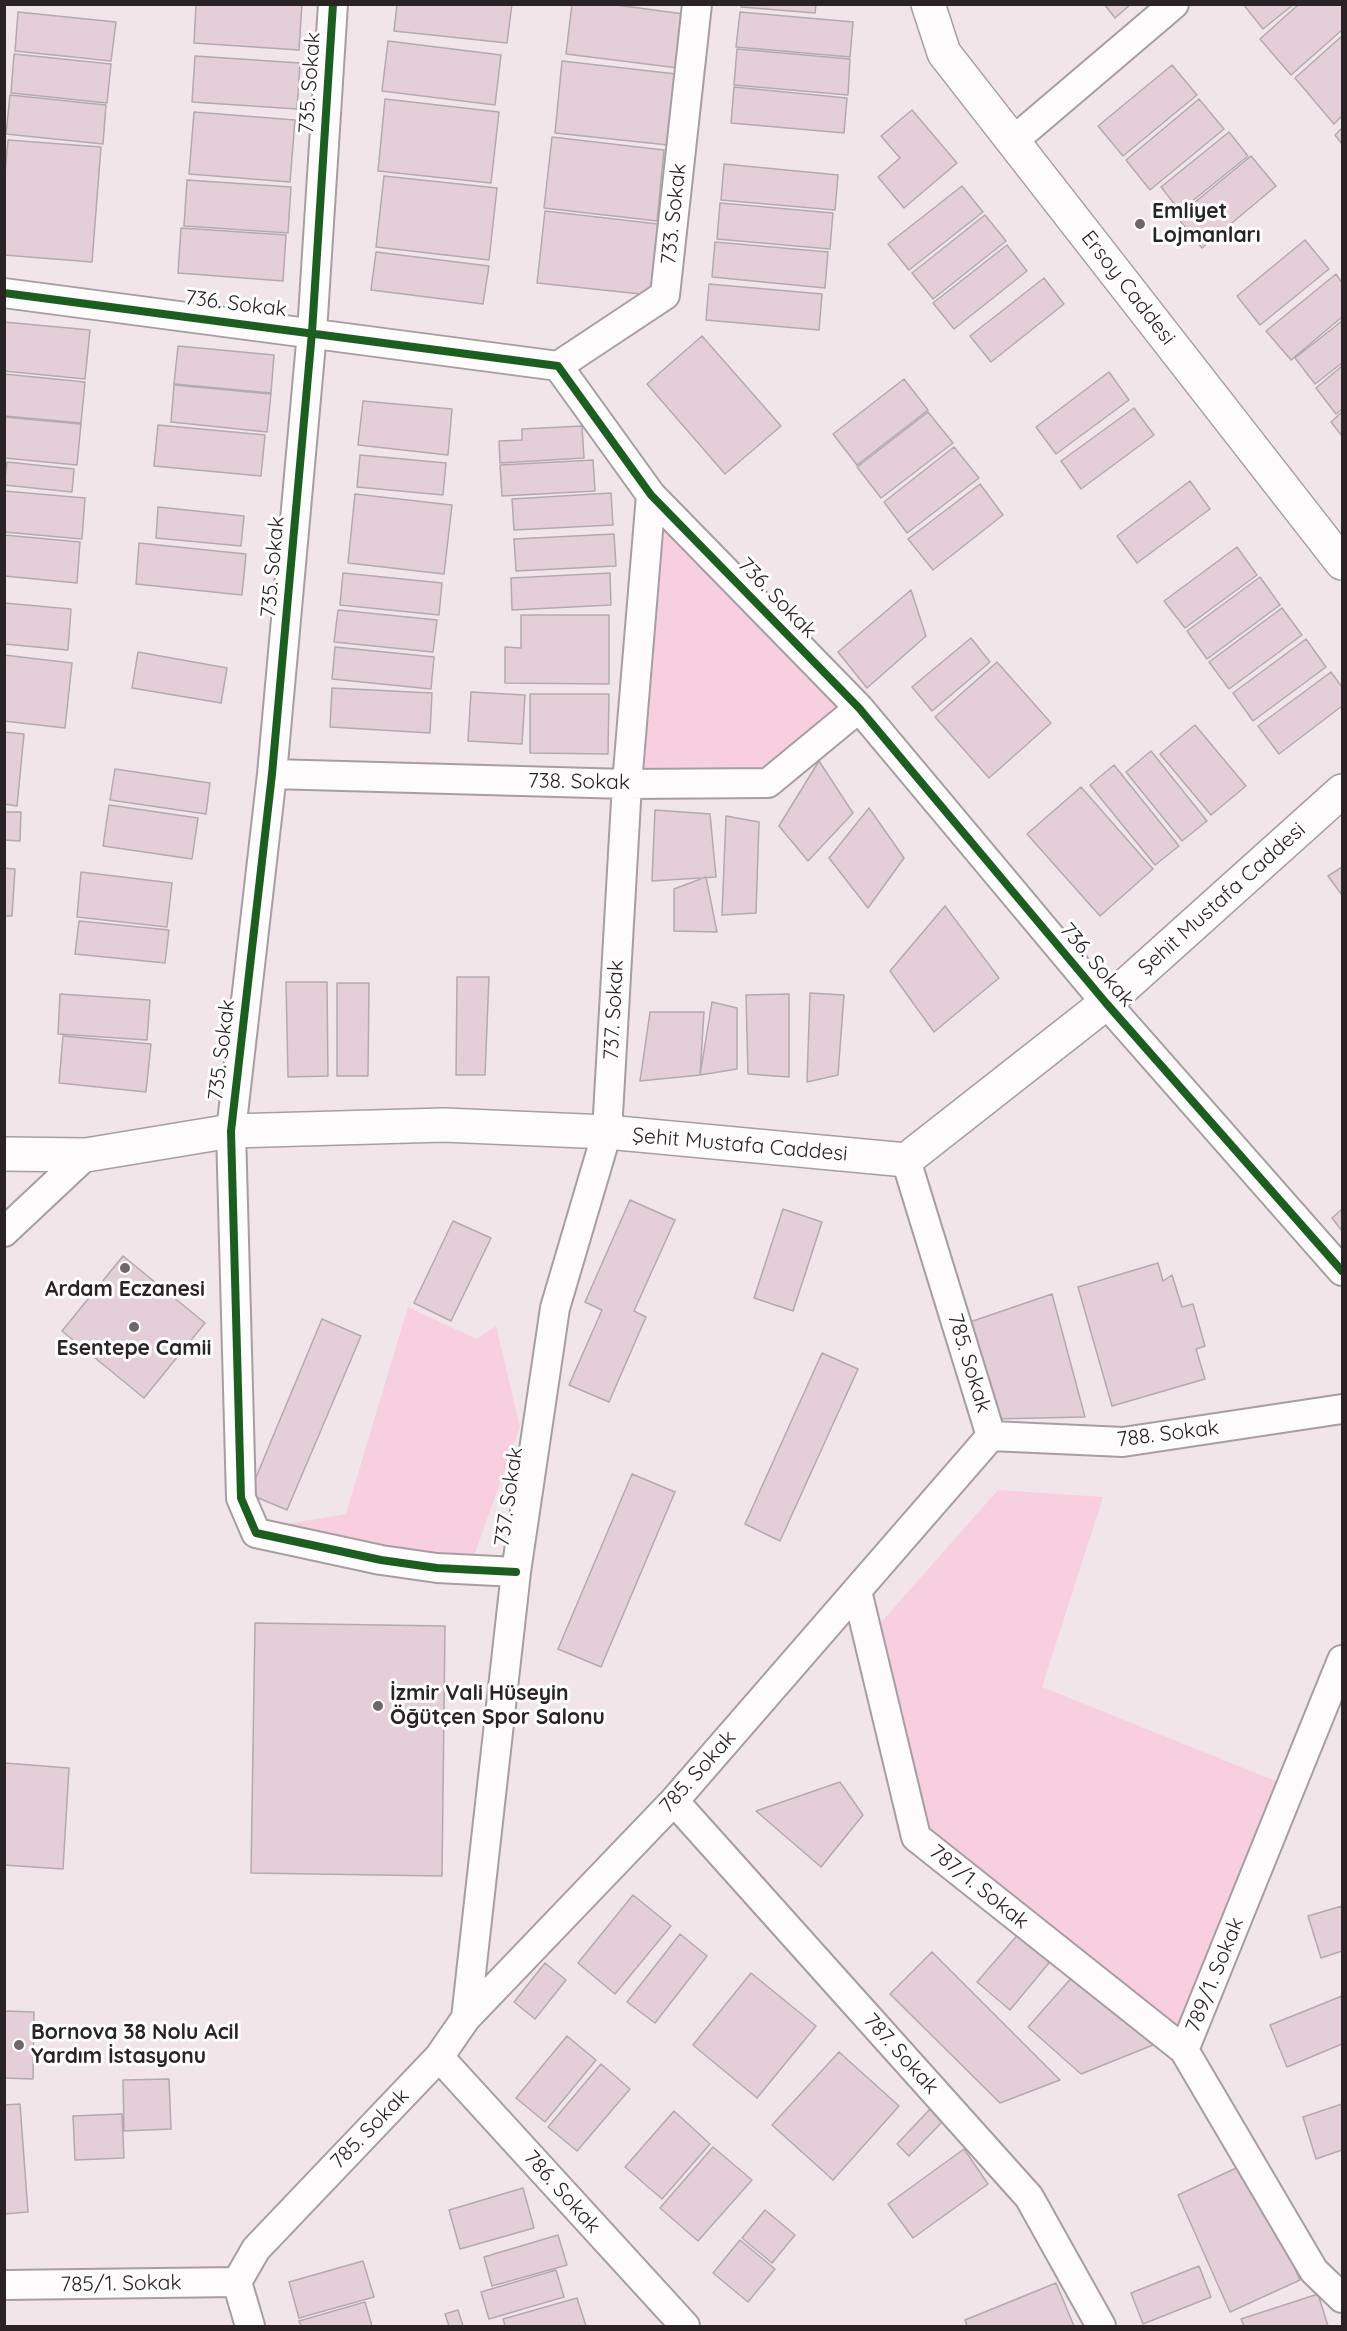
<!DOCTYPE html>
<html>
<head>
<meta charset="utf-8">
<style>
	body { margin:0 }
	#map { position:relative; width:1347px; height:2331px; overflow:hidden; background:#f1e5e9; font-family:Quicksand,sans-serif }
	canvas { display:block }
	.frame { position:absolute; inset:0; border:6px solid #2b2225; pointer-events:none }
</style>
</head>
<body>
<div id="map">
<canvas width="1347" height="2331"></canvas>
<div class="frame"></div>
</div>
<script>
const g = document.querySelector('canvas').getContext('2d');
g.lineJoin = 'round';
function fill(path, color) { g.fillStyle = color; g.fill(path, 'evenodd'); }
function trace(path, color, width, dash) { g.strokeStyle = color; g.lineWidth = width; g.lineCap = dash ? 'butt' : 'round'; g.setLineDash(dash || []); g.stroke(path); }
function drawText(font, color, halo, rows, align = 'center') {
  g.font = font + ' Quicksand,sans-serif'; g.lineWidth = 6; g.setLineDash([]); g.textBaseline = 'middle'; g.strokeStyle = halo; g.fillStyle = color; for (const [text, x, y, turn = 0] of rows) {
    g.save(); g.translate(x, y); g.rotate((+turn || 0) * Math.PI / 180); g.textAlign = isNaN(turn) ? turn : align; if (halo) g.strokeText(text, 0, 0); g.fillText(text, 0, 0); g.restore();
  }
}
const green = new Path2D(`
	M 661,524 L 844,708 L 762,771 L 640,772 Z
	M 408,1307 L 476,1339 L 496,1326 L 520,1427 L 471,1564 L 263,1528 L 346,1514 Z
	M 998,1490 L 1103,1497 L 1042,1687 L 1283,1784 L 1181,2037 L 932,1837 L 877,1627 Z`);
const building = new Path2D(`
	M 196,4 L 302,4 L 299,50 L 194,43 Z
	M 397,4 L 512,4 L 507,43 L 394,31 Z
	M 572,4 L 609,4 L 684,14 L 678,68 L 566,54 Z
	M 741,4 L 816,4 L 815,13 L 741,7 Z
	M 1104,4 L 1131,4 L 1115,18 Z
	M 1243,4 L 1294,4 L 1263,29 Z
	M 1299,4 L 1342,4 L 1342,30 L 1291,75 L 1260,39 Z
	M 18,12 L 116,22 L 111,61 L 15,51 Z
	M 740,12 L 853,22 L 850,57 L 736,47 Z
	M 1342,36 L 1342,116 L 1334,124 L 1295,78 Z
	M 388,41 L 501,55 L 495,105 L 382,91 Z
	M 737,49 L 850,59 L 848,95 L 734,85 Z
	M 14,54 L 111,64 L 107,103 L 11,93 Z
	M 195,56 L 300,63 L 297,109 L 192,102 Z
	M 562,61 L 676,74 L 668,145 L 555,133 Z
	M 1172,65 L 1197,95 L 1123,156 L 1098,126 Z
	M 734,87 L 847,98 L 844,133 L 731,123 Z
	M 10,95 L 106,105 L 103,144 L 6,134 Z
	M 385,99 L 499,112 L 491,183 L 378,171 Z
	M 1199,99 L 1224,129 L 1150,190 L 1126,160 Z
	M 912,110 L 957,163 L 904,208 L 878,177 L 900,158 L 881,136 Z
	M 194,112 L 295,120 L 290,182 L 189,174 Z
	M 1342,128 L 1342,144 L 1335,135 Z
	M 1229,132 L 1248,156 L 1180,211 L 1161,187 Z
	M 552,137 L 664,150 L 657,221 L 544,208 Z
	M 8,140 L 101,147 L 92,262 L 4,255 L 4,185 Z
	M 1251,156 L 1276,186 L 1202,248 L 1177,217 Z
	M 724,164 L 838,175 L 835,210 L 721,200 Z
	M 384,176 L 497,188 L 489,260 L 376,247 Z
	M 187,180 L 291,187 L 288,233 L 184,226 Z
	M 962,186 L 983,212 L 909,270 L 888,244 Z
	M 720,203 L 833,213 L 830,249 L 717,239 Z
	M 545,211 L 658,224 L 650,295 L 537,283 Z
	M 985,215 L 1006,241 L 933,299 L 912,273 Z
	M 181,228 L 286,235 L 283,281 L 178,273 Z
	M 1305,240 L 1329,269 L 1260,325 L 1237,296 Z
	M 715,242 L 828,252 L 825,288 L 712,277 Z
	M 1007,245 L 1027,271 L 954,329 L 933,303 Z
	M 376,252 L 489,266 L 483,304 L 371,290 Z
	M 1336,274 L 1342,283 L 1342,317 L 1291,360 L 1266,331 Z
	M 1044,278 L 1064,304 L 991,362 L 970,336 Z
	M 709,284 L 822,294 L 819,330 L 706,320 Z
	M 1342,321 L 1342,363 L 1315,384 L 1295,358 Z
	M 4,322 L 90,330 L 85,379 L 4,371 Z
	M 702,336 L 781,426 L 725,474 L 647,384 Z
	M 178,346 L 274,355 L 271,393 L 174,384 Z
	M 1342,366 L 1342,409 L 1336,414 L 1316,388 Z
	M 1109,372 L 1129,400 L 1056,454 L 1036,427 Z
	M 4,374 L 85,382 L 81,423 L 4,416 Z
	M 904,379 L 928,410 L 857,465 L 833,434 Z
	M 174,385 L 271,394 L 267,432 L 171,422 Z
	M 363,401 L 452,409 L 448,455 L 358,445 Z
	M 1134,408 L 1154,435 L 1081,489 L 1061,461 Z
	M 928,412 L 953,443 L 881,498 L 857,467 Z
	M 1342,412 L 1342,436 L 1331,422 Z
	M 4,417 L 81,424 L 77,465 L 4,458 Z
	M 158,425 L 265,435 L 261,476 L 154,466 Z
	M 582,426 L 584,458 L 500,463 L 499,441 L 522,440 L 522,429 Z
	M 954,447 L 979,478 L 907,533 L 884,502 Z
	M 360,455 L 446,463 L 443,495 L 357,487 Z
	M 593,460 L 595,491 L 502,496 L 500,465 Z
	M 7,462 L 74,469 L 72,492 L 4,485 Z
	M 1190,481 L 1210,509 L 1137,563 L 1117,536 Z
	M 980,484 L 1003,515 L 933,570 L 908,539 Z
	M 4,491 L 85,498 L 82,539 L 4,532 Z
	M 611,493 L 613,525 L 514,530 L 512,499 Z
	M 355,494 L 452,505 L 444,574 L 348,563 Z
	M 158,507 L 244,516 L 241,546 L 156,538 Z
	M 614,534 L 616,566 L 516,571 L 514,539 Z
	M 4,535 L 80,542 L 77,583 L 4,576 Z
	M 139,543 L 246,554 L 242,595 L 136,584 Z
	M 1237,547 L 1257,575 L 1185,628 L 1164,601 Z
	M 343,573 L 442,583 L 439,615 L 340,605 Z
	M 610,573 L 611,605 L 512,610 L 511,578 Z
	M 1260,577 L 1280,605 L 1207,659 L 1187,631 Z
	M 911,590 L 926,636 L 867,688 L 838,652 Z
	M 4,603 L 71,609 L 68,650 L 4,644 Z
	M 1282,608 L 1302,635 L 1229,689 L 1209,662 Z
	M 338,610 L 437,620 L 433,652 L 334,642 Z
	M 521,615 L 609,615 L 609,684 L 505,683 L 505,647 L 521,648 Z
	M 971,638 L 990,662 L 932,711 L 912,687 Z
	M 1306,639 L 1326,667 L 1253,721 L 1233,693 Z
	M 335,647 L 434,657 L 431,689 L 332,679 Z
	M 138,652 L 227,668 L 221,703 L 132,688 Z
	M 4,655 L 72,663 L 65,728 L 4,721 Z
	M 997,662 L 1051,723 L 989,778 L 935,717 Z
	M 1331,672 L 1342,687 L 1342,706 L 1279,754 L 1258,726 Z
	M 332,688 L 432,693 L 430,733 L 330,727 Z
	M 471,692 L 525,695 L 522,744 L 468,741 Z
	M 530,694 L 609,694 L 608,754 L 530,753 Z
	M 1195,725 L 1246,786 L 1211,815 L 1160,754 Z
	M 4,732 L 24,734 L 17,806 L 4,804 Z
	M 1151,751 L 1207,821 L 1182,841 L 1126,772 Z
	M 819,761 L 853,813 L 808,861 L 779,826 Z
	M 1114,765 L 1179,846 L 1155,865 L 1090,785 Z
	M 115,769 L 210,783 L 206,814 L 110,800 Z
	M 1081,787 L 1153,869 L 1100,916 L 1027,834 Z
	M 109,805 L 198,818 L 192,859 L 103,846 Z
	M 869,808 L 904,858 L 868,908 L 829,858 Z
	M 655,810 L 710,814 L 716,877 L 652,881 Z
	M 4,812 L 21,812 L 20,841 L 4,840 Z
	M 726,816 L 759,822 L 756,913 L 722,915 Z
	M 1342,867 L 1342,895 L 1328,876 Z
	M 4,868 L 15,869 L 12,916 L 4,916 Z
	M 81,872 L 172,883 L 167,927 L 77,917 Z
	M 706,877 L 717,932 L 674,931 L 674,889 Z
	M 945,906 L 999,978 L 934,1032 L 890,971 Z
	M 79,921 L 169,930 L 165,963 L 75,954 Z
	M 457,977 L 489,977 L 485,1075 L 456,1075 Z
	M 286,982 L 327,982 L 328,1076 L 288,1077 Z
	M 337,983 L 369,983 L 368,1076 L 337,1076 Z
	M 810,993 L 844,995 L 838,1075 L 807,1082 Z
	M 60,994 L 150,1000 L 147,1040 L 58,1034 Z
	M 789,994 L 789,1077 L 748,1074 L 746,995 Z
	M 712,1002 L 737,1008 L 737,1069 L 700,1075 Z
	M 650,1012 L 704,1012 L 700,1075 L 640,1081 Z
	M 63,1036 L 151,1044 L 146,1092 L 59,1083 Z
	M 630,1200 L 675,1220 L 634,1311 L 646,1317 L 609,1402 L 569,1385 L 602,1310 L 585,1302 Z
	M 783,1209 L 822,1222 L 793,1311 L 754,1298 Z
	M 1342,1209 L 1342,1231 L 1332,1218 Z
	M 453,1221 L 491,1238 L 451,1321 L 414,1303 Z
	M 123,1256 L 205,1323 L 144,1398 L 62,1331 Z
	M 1158,1263 L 1163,1281 L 1172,1275 L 1182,1307 L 1193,1304 L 1205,1346 L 1196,1349 L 1205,1379 L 1112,1406 L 1078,1287 Z
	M 1052,1294 L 1085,1417 L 992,1419 L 967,1323 Z
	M 322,1319 L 361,1336 L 287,1510 L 249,1494 Z
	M 822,1353 L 858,1369 L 780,1541 L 745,1524 Z
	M 632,1474 L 675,1492 L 601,1667 L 558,1649 Z
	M 255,1623 L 445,1626 L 442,1876 L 251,1873 Z
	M 4,1763 L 69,1768 L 63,1869 L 4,1865 Z
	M 840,1782 L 863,1815 L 821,1867 L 756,1811 Z
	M 633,1895 L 671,1926 L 615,1994 L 578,1963 Z
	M 1342,1906 L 1342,1951 L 1321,1958 L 1308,1916 Z
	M 1021,1931 L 1053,1958 L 1010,2010 L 977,1982 Z
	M 680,1934 L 707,1956 L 655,2023 L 627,2002 Z
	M 932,1952 L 1060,2080 L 1000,2103 L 890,1994 Z
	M 545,1963 L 566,1980 L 535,2019 L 514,2002 Z
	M 751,1973 L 816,2026 L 757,2098 L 693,2045 Z
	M 1074,1975 L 1153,2045 L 1081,2074 L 1028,2027 Z
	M 1342,1996 L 1342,2044 L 1287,2067 L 1270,2025 Z
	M 4,2011 L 34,2012 L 33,2079 L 4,2078 Z
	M 567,2036 L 596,2060 L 545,2122 L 516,2098 Z
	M 839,2052 L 899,2106 L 833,2180 L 772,2125 Z
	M 601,2064 L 630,2089 L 577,2151 L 548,2127 Z
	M 169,2079 L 171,2129 L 124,2131 L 123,2080 Z
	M 20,2104 L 28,2212 L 4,2214 L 4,2105 Z
	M 1342,2104 L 1342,2150 L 1316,2159 L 1303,2117 Z
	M 932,2107 L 945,2119 L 909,2156 L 897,2144 Z
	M 674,2111 L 710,2144 L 662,2199 L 625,2167 Z
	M 122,2114 L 124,2158 L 75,2160 L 73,2116 Z
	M 713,2147 L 752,2180 L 698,2241 L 660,2208 Z
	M 964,2149 L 988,2184 L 913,2238 L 888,2204 Z
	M 1247,2163 L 1300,2280 L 1230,2312 L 1178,2195 Z
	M 523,2188 L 534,2228 L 460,2249 L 449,2210 Z
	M 765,2210 L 795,2235 L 772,2263 L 742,2238 Z
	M 558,2235 L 567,2265 L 492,2286 L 484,2257 Z
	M 740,2240 L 775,2269 L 748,2302 L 713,2273 Z
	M 363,2261 L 374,2297 L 299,2318 L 289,2282 Z
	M 1199,2266 L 1211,2297 L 1143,2324 L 1131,2293 Z
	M 556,2270 L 564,2297 L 489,2319 L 481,2292 Z
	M 1056,2283 L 1074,2326 L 967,2326 L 965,2320 Z
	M 1318,2294 L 1328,2326 L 1244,2326 L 1241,2319 Z
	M 577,2298 L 586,2326 L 505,2326 L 503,2319 Z
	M 365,2302 L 372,2326 L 301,2326 L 299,2321 Z
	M 458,2310 L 463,2326 L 449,2326 L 445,2314 Z`);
const street = new Path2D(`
	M 333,4 L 312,332 L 272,774 L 231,1131 L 241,1498 L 256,1533 L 381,1560 L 437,1568 L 516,1572
	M 1013,141 L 1174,4
	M 4,293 L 558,366 L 651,495 L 859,708 L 1106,1003 L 1342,1271
	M 558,366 L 665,295 L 697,4
	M 272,774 L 627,784 L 768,783 L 859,708
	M 4,1232 L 86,1155
	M 991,1436 L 1123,1442 L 1342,1409
	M 857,1591 L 916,1837 L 1184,2050
	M 1342,1660 L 1184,2050 L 1314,2271 L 1342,2298
	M 674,1801 L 1029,2197 L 1101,2326
	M 466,2018 L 516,1572 L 555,1308 L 607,1132 L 627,784 L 651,495
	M 439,2057 L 685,2326
	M 4,2285 L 237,2282
	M 250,2326 L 237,2282 L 256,2249 L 439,2057 L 466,2018 L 674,1801 L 991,1436 L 906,1160`);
const secondary = new Path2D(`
	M 928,4 L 944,53 L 1342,563
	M 4,1154 L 86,1155 L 231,1131 L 444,1125 L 607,1132 L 906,1160 L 1106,1003 L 1342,791`);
const cycleway = new Path2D(`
	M 333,4 L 312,332 L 272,774 L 231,1131 L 241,1498 L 256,1533 L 381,1560 L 437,1568 L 516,1572
	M 4,293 L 558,366 L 651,495 L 859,708 L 1106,1003 L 1342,1271`);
const markers = [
	[1140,224,6,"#70666a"],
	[125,1268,6,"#70666a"],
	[134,1327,6,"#70666a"],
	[378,1706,6,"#70666a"],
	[19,2045,6,"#70666a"]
];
const streetNames = [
	["735. Sokak",310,83,-86],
	["733. Sokak",674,214,-84],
	["Ersoy Caddesi",1128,288,52],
	["736. Sokak",236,304,7],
	["735. Sokak",273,567,-85],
	["736. Sokak",777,598,46],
	["738. Sokak",579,782,1],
	["Şehit Mustafa Caddesi",1222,899,-42],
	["736. Sokak",1097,965,50],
	["737. Sokak",614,1010,-87],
	["735. Sokak",222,1050,-83],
	["Şehit Mustafa Caddesi",740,1145,5],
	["785. Sokak",969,1363,73],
	["788. Sokak",1168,1434,-7],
	["737. Sokak",509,1497,-82],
	["785. Sokak",698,1772,-48],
	["787/1. Sokak",979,1887,39],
	["789/1. Sokak",1215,1975,-68],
	["787. Sokak",901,2054,48],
	["785. Sokak",370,2129,-46],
	["786. Sokak",562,2192,48],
	["785/1. Sokak",121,2284,-1]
];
const poiNames = [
	["Emliyet",1152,212],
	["Lojmanları",1152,236],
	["Ardam Eczanesi",125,1290,"center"],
	["Esentepe Camii",134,1349,"center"],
	["İzmir Vali Hüseyin",390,1694],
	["Öğütçen Spor Salonu",390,1718],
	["Bornova 38 Nolu Acil",31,2033],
	["Yardım İstasyonu",31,2057]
];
fill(green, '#f7cfdf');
fill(building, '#e4ced7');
trace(building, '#b3aaae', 1.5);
trace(street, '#a79ea1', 32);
trace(secondary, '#a79ea1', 36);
trace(street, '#fdfbfc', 28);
trace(secondary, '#fdfbfc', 33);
trace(cycleway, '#1b5e20', 8);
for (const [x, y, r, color] of markers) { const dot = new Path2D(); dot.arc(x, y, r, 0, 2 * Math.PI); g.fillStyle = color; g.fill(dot); trace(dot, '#fff', 2); }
drawText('21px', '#2b2225', '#fff', streetNames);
drawText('bold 21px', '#2b2225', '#fff', poiNames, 'left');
</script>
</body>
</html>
